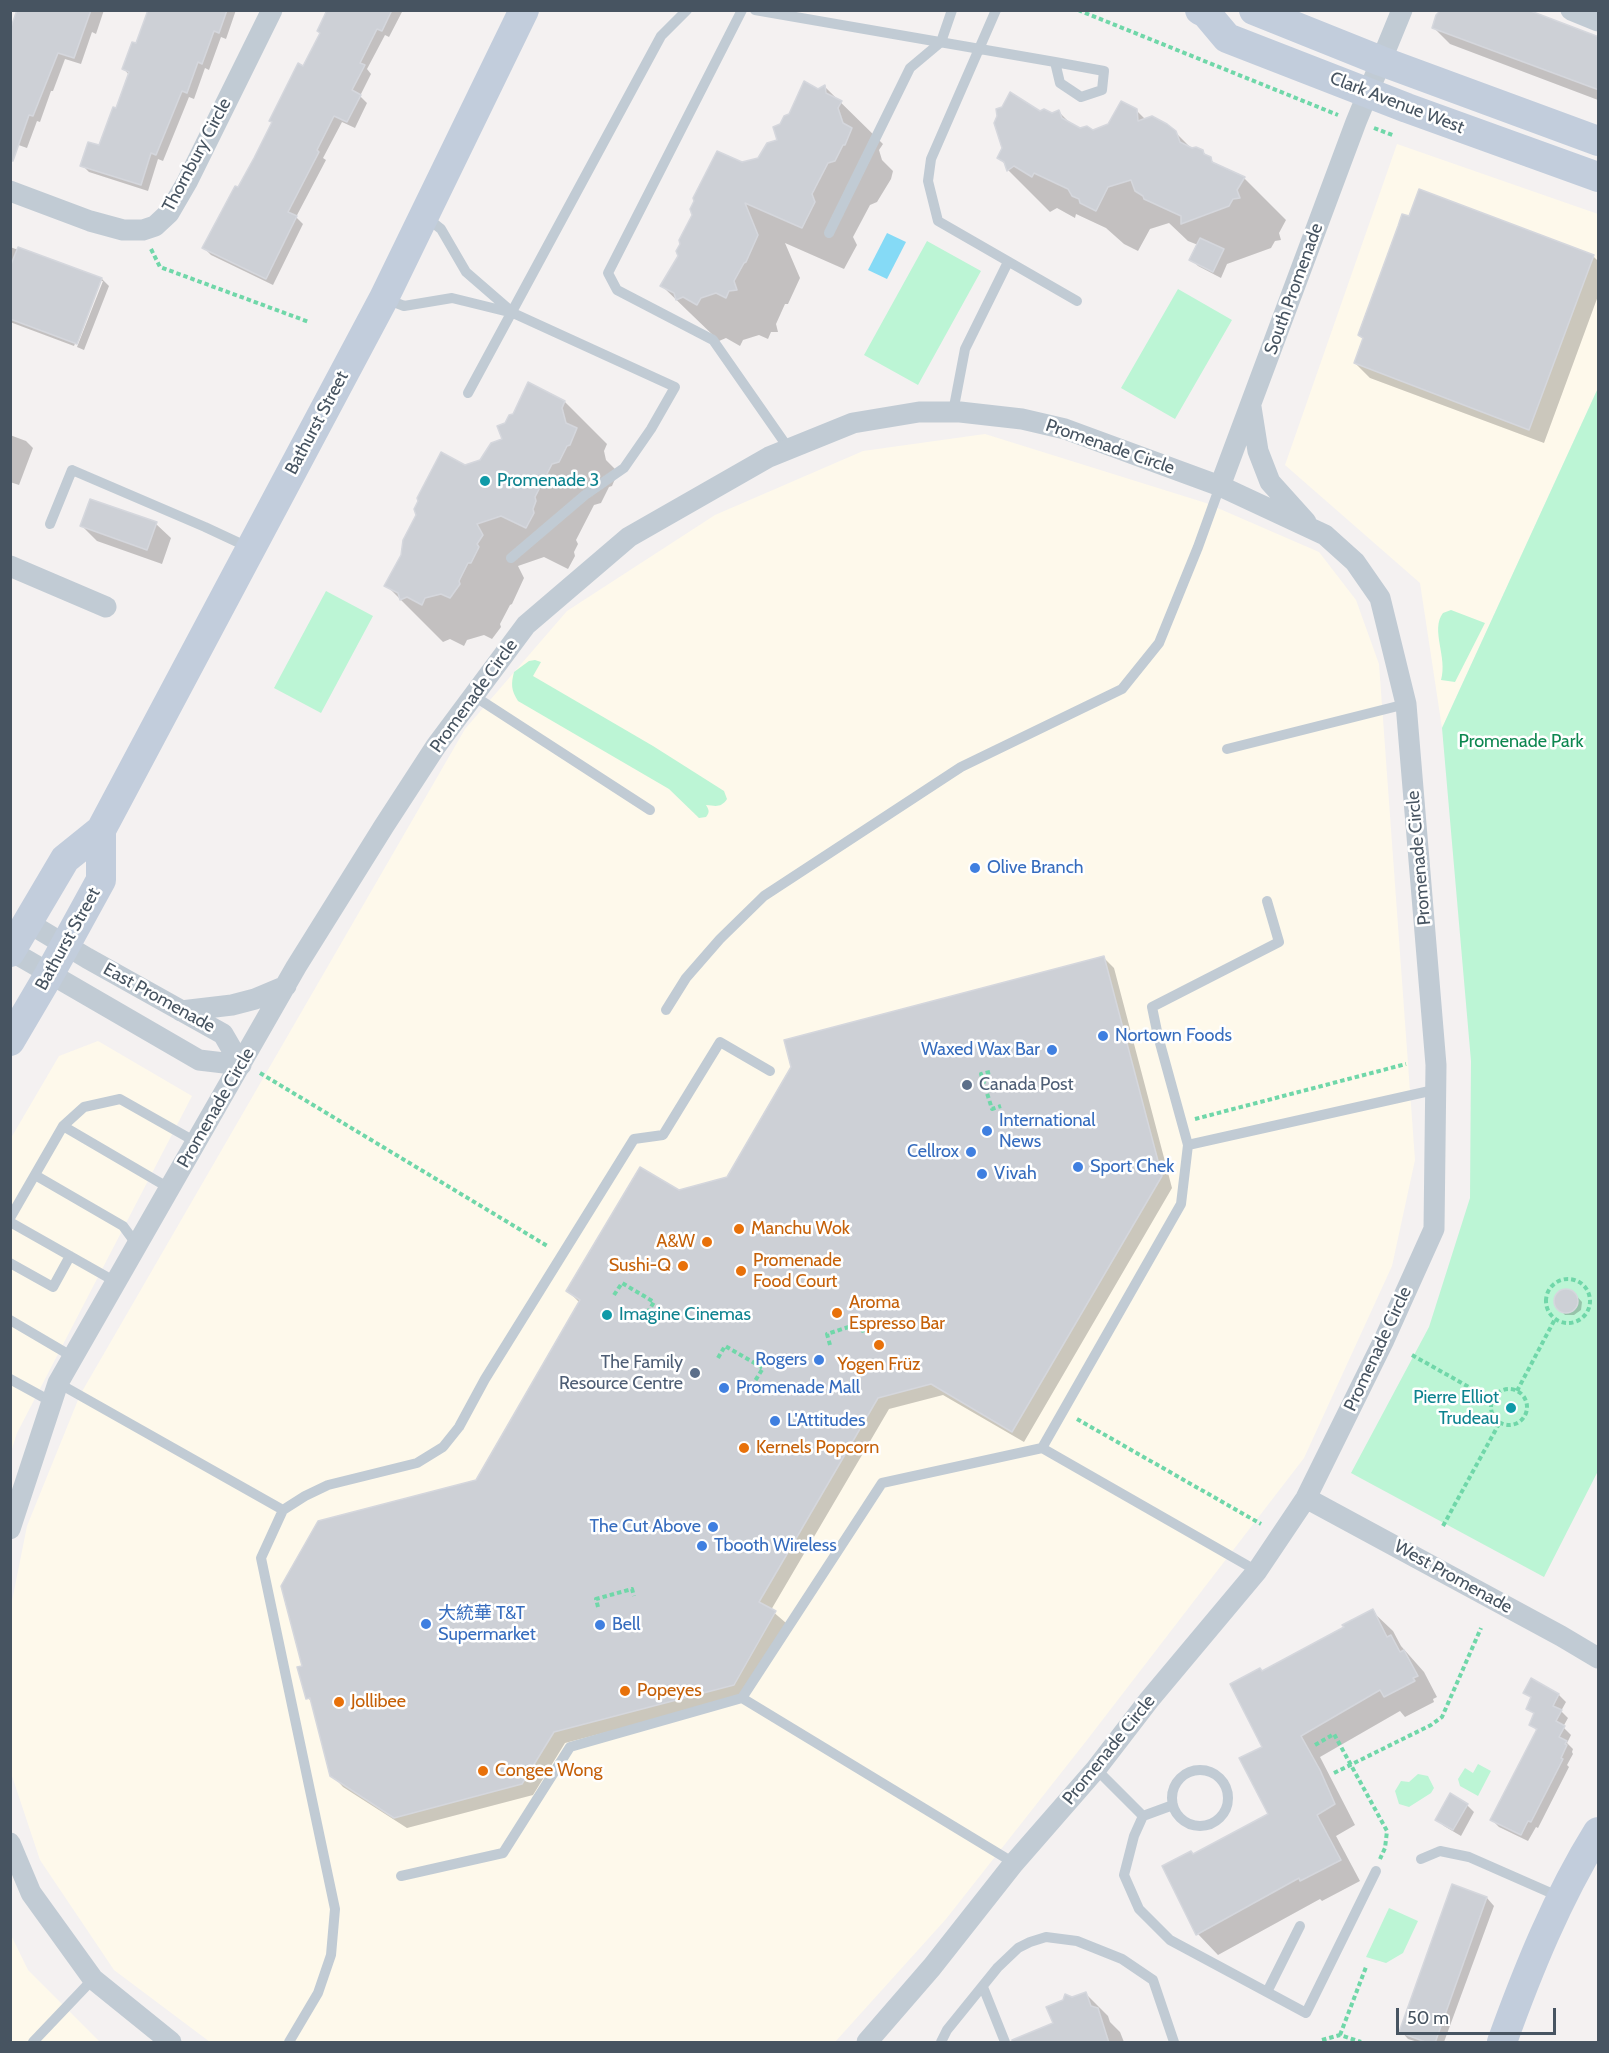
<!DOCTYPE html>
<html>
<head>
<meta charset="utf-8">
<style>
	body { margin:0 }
	#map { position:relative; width:1609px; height:2053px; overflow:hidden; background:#f4f1f1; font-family:Cabin,sans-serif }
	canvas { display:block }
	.frame { position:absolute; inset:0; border:12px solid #475461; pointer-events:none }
	.scale { position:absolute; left:1396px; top:2008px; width:160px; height:27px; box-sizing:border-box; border:3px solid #475461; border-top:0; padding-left:8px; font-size:18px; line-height:21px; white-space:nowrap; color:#475461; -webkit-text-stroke:4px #fff; paint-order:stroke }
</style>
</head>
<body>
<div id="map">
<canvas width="1609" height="2053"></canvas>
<div class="frame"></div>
<div class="scale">50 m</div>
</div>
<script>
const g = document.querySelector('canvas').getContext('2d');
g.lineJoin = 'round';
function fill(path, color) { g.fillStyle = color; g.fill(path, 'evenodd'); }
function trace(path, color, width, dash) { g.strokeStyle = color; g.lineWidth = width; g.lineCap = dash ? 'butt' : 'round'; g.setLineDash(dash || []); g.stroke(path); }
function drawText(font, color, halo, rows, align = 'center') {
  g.font = font + ' Cabin,"Noto Sans SC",sans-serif'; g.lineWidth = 5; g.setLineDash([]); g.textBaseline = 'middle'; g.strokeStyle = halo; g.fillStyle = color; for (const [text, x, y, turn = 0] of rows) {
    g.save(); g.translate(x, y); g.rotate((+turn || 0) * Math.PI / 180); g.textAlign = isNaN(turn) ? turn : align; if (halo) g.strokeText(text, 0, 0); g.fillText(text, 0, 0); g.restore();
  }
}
const commercial = new Path2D(`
	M 1397,144 L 1598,214 L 1598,388 L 1442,728 L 1420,583 L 1285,465 Z
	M 985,434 L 1206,503 L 1319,552 L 1356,600 L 1379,664 L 1415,1160 L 1392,1266 L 1304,1458 L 1087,1740 L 946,1919 L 835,2042 L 210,2042 L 114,1970 L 40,1860 L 11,1773 L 11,1606 L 27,1526 L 80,1395 L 465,729 L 567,611 L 715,515 L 863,451 Z
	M 98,1041 L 192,1096 L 17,1433 L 11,1452 L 11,1138 L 59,1056 Z
	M 10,1933 L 28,1970 L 100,2042 L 11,2042 Z`);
const green = new Path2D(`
	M 927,241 L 981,271 L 918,385 L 864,355 Z
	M 1178,289 L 1232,320 L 1175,419 L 1121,388 Z
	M 1598,388 L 1598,1471 L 1544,1577 L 1351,1473 L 1429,1327 L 1470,1198 L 1471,1061 L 1442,728 Z
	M 326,591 L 373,616 L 321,713 L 274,688 Z
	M 1451,610 L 1485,623 L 1455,682 L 1441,680 C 1448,657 1430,630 1443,613 Z
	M 535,660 L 541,662 L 533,676 L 653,746 L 724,791 L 727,799 C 721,808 716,806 706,805 C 709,810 710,812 706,817 L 699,818 L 669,789 L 518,701 C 511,690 511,684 514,672 L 529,661 Z
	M 1478,1764 L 1491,1771 L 1478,1796 L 1460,1786 L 1458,1779 L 1465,1768 L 1473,1773 Z
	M 1418,1774 L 1428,1776 L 1434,1788 L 1431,1793 L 1409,1807 L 1399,1804 L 1395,1791 L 1401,1781 L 1409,1782 Z
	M 1389,1908 L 1418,1921 L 1403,1953 L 1386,1963 L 1366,1957 Z`);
const water = new Path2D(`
	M 887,233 L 906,242 L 887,279 L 868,270 Z`);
const shadow = new Path2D(`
	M 19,10 L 104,10 L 96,34 L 92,32 L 81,64 L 65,59 L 53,91 L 51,91 L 40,122 L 37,121 L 27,148 L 10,142 Z
	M 153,10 L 236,10 L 226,39 L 221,37 L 209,70 L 205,68 L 194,99 L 189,97 L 163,161 L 158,159 L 148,191 L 89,172 L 82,165 L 100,147 L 117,110 L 129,75 L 124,69 Z
	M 334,10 L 403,10 L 389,37 L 385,35 L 367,69 L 371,74 L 360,96 L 367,103 L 355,128 L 342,122 L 323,158 L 326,160 L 296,217 L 303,224 L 273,285 L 211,255 L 204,248 L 238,189 Z
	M 1433,27 L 1598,38 L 1598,100 L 1450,44 Z
	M 825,87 L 883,144 L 879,150 L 882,160 L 893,171 L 891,179 L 877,202 L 870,205 L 853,237 L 857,245 L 844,269 L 785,243 L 800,278 L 788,304 L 785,304 L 776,324 L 778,332 L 771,332 L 768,339 L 759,335 L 743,340 L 740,346 L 726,338 L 719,341 L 662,286 L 742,164 L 759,159 L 778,141 L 782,125 L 818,91 Z
	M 1136,110 L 1146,120 L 1175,132 L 1193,150 L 1202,151 L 1218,167 L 1244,178 L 1286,220 L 1279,233 L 1281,240 L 1275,241 L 1271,248 L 1227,264 L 1221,278 L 1198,266 L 1191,259 L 1198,245 L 1188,241 L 1169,223 L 1150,229 L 1138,251 L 1124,244 L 1106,228 L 1076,214 L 1075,218 L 1057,208 L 1050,212 L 1008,170 L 1007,166 L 999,158 L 1040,113 L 1052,115 L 1059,112 L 1073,126 L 1080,130 L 1093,131 L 1109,126 Z
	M 10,247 L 102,279 L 109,286 L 84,350 L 77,347 L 103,281 L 100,281 L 74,346 L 10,322 Z
	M 1593,256 L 1598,261 L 1598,296 L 1544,443 L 1370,378 L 1355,363 L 1364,340 L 1359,335 Z
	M 543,390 L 565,402 L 607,444 L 604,451 L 606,460 L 618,472 L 612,486 L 609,487 L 601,503 L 594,505 L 576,540 L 578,544 L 574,552 L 575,556 L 568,569 L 544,557 L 518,566 L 524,578 L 512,604 L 510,605 L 500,624 L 501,627 L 492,639 L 484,635 L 467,640 L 464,646 L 450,639 L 443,642 L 386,585 L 465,466 L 481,462 L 503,440 L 506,425 Z
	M 10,435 L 26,441 L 33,448 L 19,485 L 10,482 Z
	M 156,524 L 171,538 L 162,564 L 97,541 L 82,526 Z
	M 1103,957 L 1114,968 L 1172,1188 L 1024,1442 L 943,1395 L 889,1409 L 771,1610 L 786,1623 L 745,1696 L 565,1743 L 533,1795 L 407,1828 L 343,1787 L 332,1775 L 314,1704 L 308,1698 L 304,1667 L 477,1481 L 580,1303 L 568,1291 L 679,1192 L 728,1179 Z
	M 1564,1290 L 1572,1291 L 1582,1302 L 1581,1310 L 1574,1315 L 1565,1315 L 1555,1304 L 1556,1295 Z
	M 1372,1611 L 1393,1631 L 1401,1646 L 1424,1672 L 1437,1697 L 1433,1699 L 1434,1702 L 1405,1717 L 1400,1711 L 1320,1757 L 1355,1825 L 1336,1836 L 1360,1881 L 1322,1901 L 1320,1899 L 1218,1955 L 1198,1934 L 1194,1855 L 1270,1815 L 1264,1748 L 1262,1672 L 1346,1628 Z
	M 1525,1693 L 1559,1695 L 1566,1702 L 1561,1711 L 1568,1718 L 1563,1727 L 1571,1735 L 1567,1743 L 1573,1749 L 1572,1752 L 1573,1754 L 1567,1765 L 1569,1767 L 1538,1828 L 1536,1827 L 1528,1841 L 1499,1827 L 1492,1820 L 1537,1731 L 1531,1724 L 1535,1715 L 1528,1708 L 1532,1699 Z
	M 1467,1805 L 1474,1812 L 1461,1836 L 1444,1826 L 1437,1819 Z
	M 1453,1886 L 1487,1898 L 1494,1906 L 1444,2042 L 1418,2042 L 1408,2039 L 1401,2031 Z
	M 1086,1994 L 1108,2016 L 1110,2022 L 1120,2032 L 1124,2042 L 1032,2042 L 1055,2024 L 1072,1999 Z`);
const building = new Path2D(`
	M 17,10 L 91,10 L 74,58 L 58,53 L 33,116 L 29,115 L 13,161 L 10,161 L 10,30 Z
	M 148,10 L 227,10 L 219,33 L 214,31 L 202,64 L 198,62 L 187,93 L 182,91 L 156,155 L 151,153 L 141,185 L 80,166 L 88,142 L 99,145 L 113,107 L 116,108 L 129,72 L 122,69 L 132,42 L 136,43 Z
	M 327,10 L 392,10 L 382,31 L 377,29 L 360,63 L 365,65 L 352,90 L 361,95 L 347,122 L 334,116 L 317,150 L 319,152 L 288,212 L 297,216 L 266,279 L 202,248 L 235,186 L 238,187 L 254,158 L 272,122 L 269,121 L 298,63 L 303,66 L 320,33 L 317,31 Z
	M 1441,10 L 1528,10 L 1599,37 L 1599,90 L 1432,28 L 1436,15 Z
	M 804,81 L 818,89 L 825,85 L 826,93 L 842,101 L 838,108 L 843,123 L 852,128 L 845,145 L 843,145 L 835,161 L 828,163 L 812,194 L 815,202 L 802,228 L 745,203 L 758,235 L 746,262 L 744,263 L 734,281 L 737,290 L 729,291 L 726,298 L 716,293 L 701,298 L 697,305 L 683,297 L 676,300 L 674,293 L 660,286 L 678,256 L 676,251 L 680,244 L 679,240 L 692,215 L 690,209 L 694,201 L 693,198 L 717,151 L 742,162 L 758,158 L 767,143 L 777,140 L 773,127 L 780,124 L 784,116 L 789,114 Z
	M 1010,92 L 1040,111 L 1044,109 L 1052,113 L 1059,110 L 1062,118 L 1080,128 L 1087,126 L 1093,130 L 1108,124 L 1121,101 L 1137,109 L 1138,121 L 1152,116 L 1167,124 L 1176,131 L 1180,142 L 1192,148 L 1196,147 L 1203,150 L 1204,154 L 1211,157 L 1212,162 L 1245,177 L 1237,190 L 1240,198 L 1233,199 L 1229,206 L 1181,224 L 1181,216 L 1144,199 L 1143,196 L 1135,191 L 1131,180 L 1108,187 L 1096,211 L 1080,203 L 1079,199 L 1072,196 L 1068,189 L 1034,173 L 1032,177 L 1014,166 L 1007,171 L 1004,162 L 997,158 L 1002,148 L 994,123 L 997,116 L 996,109 L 1002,107 Z
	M 1419,189 L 1594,255 L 1529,430 L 1354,363 L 1363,338 L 1358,335 L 1398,226 L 1402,214 L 1409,216 Z
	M 1200,238 L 1224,249 L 1213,272 L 1189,260 Z
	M 18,247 L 102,278 L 77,344 L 10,319 L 10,267 Z
	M 528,382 L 565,401 L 562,408 L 566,423 L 577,428 L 570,445 L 567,446 L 559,462 L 552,464 L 535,497 L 536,501 L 533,509 L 534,513 L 526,528 L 501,516 L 477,524 L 483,535 L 477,544 L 479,547 L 471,563 L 468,563 L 459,581 L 460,584 L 450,598 L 441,594 L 425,598 L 422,605 L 407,597 L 400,600 L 398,593 L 384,586 L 401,555 L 403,540 L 416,515 L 414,509 L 418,501 L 417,498 L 441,452 L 465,465 L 480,460 L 491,443 L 502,439 L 497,426 L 505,423 L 509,415 L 513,414 Z
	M 90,499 L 157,522 L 147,550 L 80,526 Z
	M 1104,956 L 1162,1176 L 1012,1432 L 931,1384 L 878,1398 L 759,1602 L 776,1611 L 734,1685 L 554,1732 L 522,1784 L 394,1818 L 330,1776 L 310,1698 L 306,1699 L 297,1667 L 302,1666 L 281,1586 L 318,1521 L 476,1480 L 580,1300 L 566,1291 L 640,1167 L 679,1190 L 727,1177 L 791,1067 L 784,1040 Z
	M1554 1301a12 12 0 1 1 24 0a12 12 0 1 1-24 0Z
	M 1373,1609 L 1387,1637 L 1391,1635 L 1400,1652 L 1404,1650 L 1418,1676 L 1413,1678 L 1415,1681 L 1384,1697 L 1380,1690 L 1301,1736 L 1320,1770 L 1335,1804 L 1317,1815 L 1341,1860 L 1300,1881 L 1299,1878 L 1196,1935 L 1162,1866 L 1191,1851 L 1193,1854 L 1268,1814 L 1239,1758 L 1262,1747 L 1230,1684 L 1260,1668 L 1262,1671 L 1344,1627 L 1342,1625 Z
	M 1531,1678 L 1559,1694 L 1553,1706 L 1562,1710 L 1556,1721 L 1565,1726 L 1559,1737 L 1567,1741 L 1565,1744 L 1567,1745 L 1561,1758 L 1563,1759 L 1531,1822 L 1528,1821 L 1521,1835 L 1490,1820 L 1537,1729 L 1529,1725 L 1534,1713 L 1526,1709 L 1531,1697 L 1523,1693 Z
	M 1450,1793 L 1468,1804 L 1453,1830 L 1435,1820 Z
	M 1452,1884 L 1487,1897 L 1435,2043 L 1428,2043 L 1399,2032 Z
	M 1086,1992 L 1091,2006 L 1098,2008 L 1109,2043 L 1012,2043 L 1012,2040 L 1053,2023 L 1046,2007 L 1063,2000 L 1065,1994 L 1072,1997 Z`);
const path = new Path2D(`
	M 1078,10 L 1338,115
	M 1374,128 L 1395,136
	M 151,249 L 160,267 L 309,322
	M 990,1072 L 981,1074 L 992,1109 L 1001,1106
	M 260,1073 L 549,1247
	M 1195,1119 L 1406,1064
	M1546 1301a22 22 0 1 1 44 0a22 22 0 1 1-44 0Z
	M 614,1295 L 622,1283 L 654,1302 L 646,1315
	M 830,1345 L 827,1334 L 861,1323 L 864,1334
	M 1412,1355 L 1492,1400
	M 718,1358 L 725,1346 L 763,1368 L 755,1381
	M1491 1407a18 18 0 1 1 36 0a18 18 0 1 1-36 0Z
	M 1517,1391 L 1555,1319
	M 1077,1419 L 1261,1524
	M 1443,1526 L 1500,1422
	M 598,1607 L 596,1599 L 632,1589 L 634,1596
	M 1315,1745 L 1334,1734 L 1387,1831 L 1385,1848 L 1380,1859
	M 1334,1773 L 1431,1725 L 1442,1717 L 1481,1628
	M 1340,2035 L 1366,1967
	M 1322,2040 L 1340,2035 L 1361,2042`);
const lane = new Path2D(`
	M 742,10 L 608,273 L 617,290 L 713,340 L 789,449
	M 755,10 L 1055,62 L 1104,71 L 1102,90 L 1081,97 L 1060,83 L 1055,62
	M 996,10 L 931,159 L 928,181 L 938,221 L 1077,301
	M 426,217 L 441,229 L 466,272 L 511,311
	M 829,233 L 910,68 L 941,42 L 952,10
	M 384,298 L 404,306 L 452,298 L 513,313 L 675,387 L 651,429 L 624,468 L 585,495 L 511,558
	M 468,393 L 661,36 L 687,10
	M 953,412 L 965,349 L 1008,262
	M 50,524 L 72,470 L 205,527 L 250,548
	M 474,696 L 650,810
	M 1227,749 L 1406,704
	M 666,1010 L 686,978 L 720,939 L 764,896 L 961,767 L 1122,689 L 1159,643 L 1198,547 L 1220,486
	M 63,1126 L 169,1188
	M 1188,1145 L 1158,1036 L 1152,1007 L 1279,942 L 1267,901
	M 35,1175 L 123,1226 L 137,1245
	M 10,1218 L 63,1126 L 84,1107 L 120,1099 L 196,1142
	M 10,1222 L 116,1282
	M 10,1263 L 53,1287 L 70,1256
	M 10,1320 L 73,1357
	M 10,1379 L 52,1402
	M 58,1383 L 283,1510
	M 1042,1448 L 1257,1571
	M 742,1698 L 1014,1863
	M 1096,1769 L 1143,1816
	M1172 1798a28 28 0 1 1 56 0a28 28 0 1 1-56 0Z
	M 1173,1805 L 1143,1816 L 1134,1836 L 1124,1875 L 1139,1909 L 1170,1940 L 1306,2013 L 1376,1871
	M 1421,1859 L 1440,1851 L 1469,1857 L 1560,1897
	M 401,1876 L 503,1853 L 570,1747 L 742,1698 L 882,1483 L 1042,1448 L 1181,1204 L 1188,1145 L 1434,1090
	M 983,1987 L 1005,2042
	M 1267,1992 L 1300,1926
	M 33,2042 L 93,1979
	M 289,2042 L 318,1993 L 331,1955 L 335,1909 L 261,1558 L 283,1510 L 305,1496 L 328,1485 L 417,1463 L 443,1447 L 459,1427 L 485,1379 L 634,1139 L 663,1135 L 720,1042 L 770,1071
	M 941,2042 L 947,2030 L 998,1967 L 1018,1948 L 1030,1942 L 1046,1937 L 1077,1941 L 1122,1959 L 1153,1980 L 1174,2042`);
const street = new Path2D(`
	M 1571,10 L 1598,21
	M 10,191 L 90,221 L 123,230 L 143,230 L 155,226 L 169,213 L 187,182 L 272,10
	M 1251,407 L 1258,451 L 1270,482 L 1306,522
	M 1220,486 L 1356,122 L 1402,10
	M 10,566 L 106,607
	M 27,922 L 87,958 L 223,1034 L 241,1065
	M 11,951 L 199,1060 L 241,1065
	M 181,1011 L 232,1005 L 255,999 L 286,986
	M 1306,1498 L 1561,1636 L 1598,1658
	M 10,1529 L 58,1383 L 296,967 L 384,826 L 436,746 L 526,625 L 629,537 L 769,457 L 853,423 L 919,412 L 960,412 L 1022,419 L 1065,429 L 1220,486 L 1325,535 L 1355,562 L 1380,598 L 1406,704 L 1436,1065 L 1434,1229 L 1384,1340 L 1306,1498 L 1257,1571 L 1149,1700 L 1096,1769 L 1014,1863 L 932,1967 L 867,2042
	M 10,1843 L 31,1893 L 93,1979 L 171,2042`);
const secondary = new Path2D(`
	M 1200,10 L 1206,13 L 1227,38 L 1407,108 L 1598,177
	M 1254,10 L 1381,61 L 1598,141
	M 10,952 L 65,859 L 101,830 L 384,298 L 524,10
	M 10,1041 L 50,973 L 101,880 L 101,830
	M 1502,2042 C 1528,1970 1557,1898 1598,1832`);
const markers = [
	[485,481,6,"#0f9aa8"],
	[975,868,6,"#3f7fe0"],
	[1103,1036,6,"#3f7fe0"],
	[1052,1050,6,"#3f7fe0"],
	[967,1085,6,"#5c6f8a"],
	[987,1131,6,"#3f7fe0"],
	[971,1152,6,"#3f7fe0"],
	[1078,1167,6,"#3f7fe0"],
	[982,1174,6,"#3f7fe0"],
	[739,1229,6,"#e8710a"],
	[707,1242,6,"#e8710a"],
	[683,1266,6,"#e8710a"],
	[741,1271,6,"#e8710a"],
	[837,1313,6,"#e8710a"],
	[607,1315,6,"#0f9aa8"],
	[879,1345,6,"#e8710a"],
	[819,1360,6,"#3f7fe0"],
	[695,1373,6,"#5c6f8a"],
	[724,1388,6,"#3f7fe0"],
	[1511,1408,6,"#0f9aa8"],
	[775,1421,6,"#3f7fe0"],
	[744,1448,6,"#e8710a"],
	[713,1527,6,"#3f7fe0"],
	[702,1546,6,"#3f7fe0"],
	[426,1624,6,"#3f7fe0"],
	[600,1625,6,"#3f7fe0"],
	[625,1691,6,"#e8710a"],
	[339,1702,6,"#e8710a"],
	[483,1771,6,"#e8710a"]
];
const streetNames = [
	["Clark Avenue West",1397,103,21],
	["Thornbury Circle",197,155,-62],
	["South Promenade",1294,289,-70],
	["Bathurst Street",317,423,-62],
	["Promenade Circle",1110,447,19],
	["Promenade Circle",474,696,-54],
	["Promenade Circle",1419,858,-95],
	["Bathurst Street",68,939,-61],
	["East Promenade",159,998,29],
	["Promenade Circle",216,1108,-60],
	["Promenade Circle",1378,1349,-65],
	["West Promenade",1453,1577,29],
	["Promenade Circle",1109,1750,-51]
];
const cultureNames = [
	["Promenade 3",497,481],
	["Imagine Cinemas",619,1315],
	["Pierre Elliot",1499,1398,"right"],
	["Trudeau",1499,1419,"right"]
];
const parkNames = [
	["Promenade Park",1521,742]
];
const shopNames = [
	["Olive Branch",987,868],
	["Nortown Foods",1115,1036],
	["Waxed Wax Bar",1040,1050,"right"],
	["International",999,1121],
	["News",999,1142],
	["Cellrox",959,1152,"right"],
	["Sport Chek",1090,1167],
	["Vivah",994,1174],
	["Rogers",807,1360,"right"],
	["Promenade Mall",736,1388],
	["L'Attitudes",787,1421],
	["The Cut Above",701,1527,"right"],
	["Tbooth Wireless",714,1546],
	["大統華 T&T",438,1614],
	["Supermarket",438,1635],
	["Bell",612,1625]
];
const serviceNames = [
	["Canada Post",979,1085],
	["The Family",683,1363,"right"],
	["Resource Centre",683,1384,"right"]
];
const foodNames = [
	["Manchu Wok",751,1229],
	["A&W",695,1242,"right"],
	["Promenade",753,1261],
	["Food Court",753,1282],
	["Sushi-Q",671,1266,"right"],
	["Aroma",849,1303],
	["Espresso Bar",849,1324],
	["Yogen Früz",879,1365,"center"],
	["Kernels Popcorn",756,1448],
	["Popeyes",637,1691],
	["Jollibee",351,1702],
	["Congee Wong",495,1771]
];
fill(commercial, '#fef9eb');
fill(green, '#bcf5d5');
fill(water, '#85daf6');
fill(shadow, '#0003');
fill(building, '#cdd0d6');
trace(building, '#d5d7dd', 1.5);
trace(path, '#70d7a9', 4, [4.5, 3]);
trace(lane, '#c1cbd4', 10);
trace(street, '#c1cbd4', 21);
trace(secondary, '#c2cddc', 30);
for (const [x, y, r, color] of markers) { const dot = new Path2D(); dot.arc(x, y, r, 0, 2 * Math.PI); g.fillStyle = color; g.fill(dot); trace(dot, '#fff', 2); }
drawText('18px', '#475461', '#fff', streetNames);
drawText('18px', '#0d838f', '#fff', cultureNames, 'left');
drawText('18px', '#0d8750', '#fff', parkNames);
drawText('18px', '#366cbe', '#fff', shopNames, 'left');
drawText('18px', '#4e5e75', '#fff', serviceNames, 'left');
drawText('18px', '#c56008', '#fff', foodNames, 'left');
</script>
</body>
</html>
